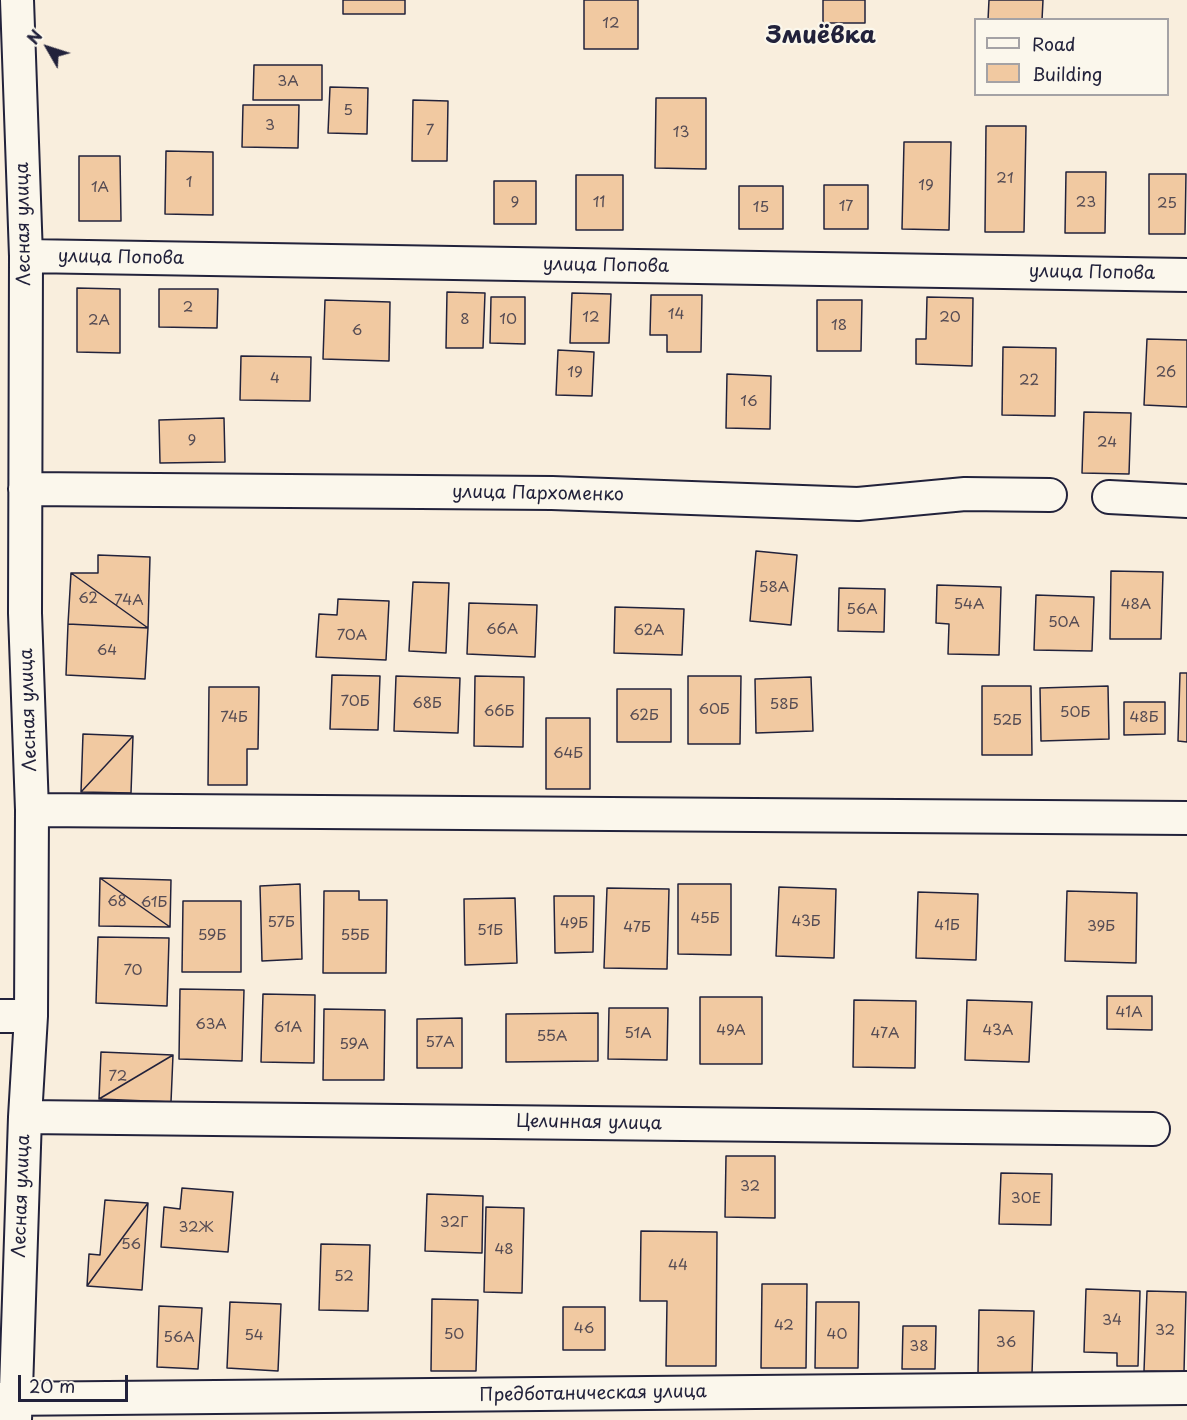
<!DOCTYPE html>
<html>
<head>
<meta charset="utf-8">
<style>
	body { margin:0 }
	#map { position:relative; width:1187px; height:1420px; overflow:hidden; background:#f9eedd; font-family:"Playpen Sans",sans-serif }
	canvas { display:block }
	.legend { position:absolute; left:974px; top:18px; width:195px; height:78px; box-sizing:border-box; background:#fbf7ec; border:2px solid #a4a2a5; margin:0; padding:8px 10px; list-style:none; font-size:18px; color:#22223b }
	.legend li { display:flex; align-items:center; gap:12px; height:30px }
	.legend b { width:30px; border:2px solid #a4a2a5 }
	.north { position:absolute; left:18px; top:18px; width:60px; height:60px; -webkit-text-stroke:4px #fbf7ec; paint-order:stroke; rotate:309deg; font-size:16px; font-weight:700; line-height:24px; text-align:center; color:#22223b }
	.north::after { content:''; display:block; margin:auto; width:21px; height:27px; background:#22223b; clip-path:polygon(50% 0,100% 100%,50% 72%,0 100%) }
	.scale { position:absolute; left:18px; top:1375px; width:110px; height:27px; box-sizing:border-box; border:3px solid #22223b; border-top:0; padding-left:8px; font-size:18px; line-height:21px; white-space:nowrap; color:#22223b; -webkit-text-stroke:4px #fbf7ec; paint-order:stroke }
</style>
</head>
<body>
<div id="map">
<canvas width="1187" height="1420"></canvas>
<ul class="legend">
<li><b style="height:8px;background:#fbf7ec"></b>Road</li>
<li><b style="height:16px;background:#f1c9a1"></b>Building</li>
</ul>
<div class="north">N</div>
<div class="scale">20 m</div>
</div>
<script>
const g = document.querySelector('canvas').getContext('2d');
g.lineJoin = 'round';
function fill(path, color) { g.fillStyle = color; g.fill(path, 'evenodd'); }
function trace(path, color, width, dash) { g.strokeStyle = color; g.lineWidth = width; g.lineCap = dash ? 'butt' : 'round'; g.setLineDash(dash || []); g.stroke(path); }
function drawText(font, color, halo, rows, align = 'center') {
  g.font = font + ' "Playpen Sans",sans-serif'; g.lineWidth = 4.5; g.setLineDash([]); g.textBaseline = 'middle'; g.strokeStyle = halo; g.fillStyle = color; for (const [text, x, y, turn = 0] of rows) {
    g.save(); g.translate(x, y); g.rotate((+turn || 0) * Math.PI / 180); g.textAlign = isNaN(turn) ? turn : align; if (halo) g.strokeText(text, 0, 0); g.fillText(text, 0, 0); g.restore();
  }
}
const building = new Path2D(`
	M 343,0 L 405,0 L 405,14 L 343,14 Z
	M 584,0 L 638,0 L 638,49 L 584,49 Z
	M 823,0 L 865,0 L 865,23 L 823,23 Z
	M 989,0 L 1043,0 L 1042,20 L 988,20 Z
	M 254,65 L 322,65 L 322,100 L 253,100 Z
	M 330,87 L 368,88 L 367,134 L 328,133 Z
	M 656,98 L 706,98 L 706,169 L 655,168 Z
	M 413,100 L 448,101 L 447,161 L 412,161 Z
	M 243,105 L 299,105 L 298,148 L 242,147 Z
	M 986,126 L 1026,126 L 1024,232 L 985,232 Z
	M 904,142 L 951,142 L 949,230 L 902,229 Z
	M 166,151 L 213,152 L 213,215 L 165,214 Z
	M 79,156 L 120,156 L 121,221 L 79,221 Z
	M 1066,172 L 1106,172 L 1105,233 L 1065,233 Z
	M 1149,174 L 1186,174 L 1185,234 L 1149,234 Z
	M 576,175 L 623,175 L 623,230 L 576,230 Z
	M 494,181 L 536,181 L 536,224 L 494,224 Z
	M 824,185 L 868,185 L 868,229 L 824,229 Z
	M 739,186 L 783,186 L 783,229 L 739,229 Z
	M 77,288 L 120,289 L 120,353 L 77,352 Z
	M 159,289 L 218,289 L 217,328 L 159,327 Z
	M 447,292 L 485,293 L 483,348 L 446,348 Z
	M 572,293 L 611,294 L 609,343 L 570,343 Z
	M 651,295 L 702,295 L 701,352 L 667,352 L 667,335 L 650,335 Z
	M 491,297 L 525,297 L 525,344 L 490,343 Z
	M 927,297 L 973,298 L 972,366 L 916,364 L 916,339 L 926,339 Z
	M 325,300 L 390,302 L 389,361 L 323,359 Z
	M 817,300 L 862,300 L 861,351 L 817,351 Z
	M 1147,339 L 1187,340 L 1187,407 L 1144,405 Z
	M 1003,347 L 1056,348 L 1055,416 L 1002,415 Z
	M 558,350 L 594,352 L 592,396 L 556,395 Z
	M 241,356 L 311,357 L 310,401 L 240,400 Z
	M 727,374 L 771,376 L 770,429 L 726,428 Z
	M 1084,412 L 1131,413 L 1129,474 L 1082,473 Z
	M 224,418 L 225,462 L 160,463 L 159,420 Z
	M 756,551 L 797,555 L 791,625 L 750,621 Z
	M 98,555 L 150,557 L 148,628 L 71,573 L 98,573 Z
	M 1111,571 L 1163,572 L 1161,639 L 1110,639 Z
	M 71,573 L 148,628 L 68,624 Z
	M 413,582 L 449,583 L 446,653 L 409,651 Z
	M 937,585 L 1001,587 L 999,655 L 948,654 L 949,624 L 936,623 Z
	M 839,588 L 885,589 L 884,632 L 838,631 Z
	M 1036,595 L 1094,597 L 1092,651 L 1034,650 Z
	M 338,599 L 389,601 L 386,660 L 316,657 L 319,614 L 337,615 Z
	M 469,603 L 537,605 L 535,657 L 467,654 Z
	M 615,607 L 684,609 L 682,655 L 614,653 Z
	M 68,624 L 148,628 L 145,679 L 66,675 Z
	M 1180,673 L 1187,673 L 1187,742 L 1178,741 Z
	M 332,675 L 380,676 L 378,730 L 330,729 Z
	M 396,676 L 460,678 L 458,733 L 394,731 Z
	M 475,676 L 524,677 L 523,747 L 474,746 Z
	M 688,676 L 741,676 L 740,744 L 688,744 Z
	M 811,677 L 813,731 L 756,733 L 755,679 Z
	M 982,686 L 1031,686 L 1032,755 L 982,755 Z
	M 1108,686 L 1109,739 L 1041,741 L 1040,688 Z
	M 209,687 L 259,687 L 258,749 L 247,749 L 247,785 L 208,785 Z
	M 617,689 L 671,689 L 671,742 L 617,742 Z
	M 1124,702 L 1165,702 L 1165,734 L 1124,735 Z
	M 546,718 L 590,718 L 590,789 L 546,789 Z
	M 83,734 L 133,736 L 81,792 Z
	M 133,736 L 131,793 L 81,792 Z
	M 100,878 L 170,927 L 99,926 Z
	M 100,878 L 171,880 L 170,927 Z
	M 300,884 L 302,959 L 262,961 L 260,886 Z
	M 678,884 L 731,884 L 731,955 L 678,954 Z
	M 779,887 L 836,889 L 834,958 L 776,956 Z
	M 607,888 L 669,889 L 667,969 L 604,968 Z
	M 324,891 L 359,891 L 359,900 L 387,900 L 386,973 L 323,973 Z
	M 1067,891 L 1137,893 L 1136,963 L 1065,961 Z
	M 918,892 L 978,894 L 976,960 L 916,958 Z
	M 554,896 L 594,896 L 593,952 L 555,953 Z
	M 515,898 L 517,963 L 465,965 L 464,899 Z
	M 183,901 L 241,901 L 241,972 L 182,972 Z
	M 98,937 L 169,938 L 167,1006 L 96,1003 Z
	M 180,989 L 244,990 L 242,1061 L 179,1059 Z
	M 263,994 L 315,995 L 314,1063 L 261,1062 Z
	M 1107,996 L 1152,996 L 1152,1030 L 1107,1029 Z
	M 700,997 L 762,997 L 762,1064 L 700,1064 Z
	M 854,1000 L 916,1001 L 915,1068 L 853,1067 Z
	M 967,1000 L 1032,1002 L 1029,1062 L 965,1060 Z
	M 609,1008 L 668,1008 L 667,1060 L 608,1059 Z
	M 324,1009 L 385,1010 L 384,1080 L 323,1080 Z
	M 598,1013 L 598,1061 L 506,1062 L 506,1014 Z
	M 462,1018 L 462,1068 L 417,1068 L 417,1019 Z
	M 101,1052 L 173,1055 L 99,1099 Z
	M 173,1055 L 171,1102 L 99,1099 Z
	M 726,1156 L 775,1156 L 775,1218 L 725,1217 Z
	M 1001,1173 L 1052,1174 L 1051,1225 L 999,1224 Z
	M 182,1188 L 233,1192 L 228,1252 L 161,1247 L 164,1207 L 180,1209 Z
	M 427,1194 L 483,1196 L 482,1253 L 425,1251 Z
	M 105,1200 L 148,1203 L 87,1286 L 89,1254 L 100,1255 Z
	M 148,1203 L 142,1290 L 87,1286 Z
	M 486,1207 L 524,1208 L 522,1293 L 484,1292 Z
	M 641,1231 L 717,1232 L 716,1366 L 666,1366 L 667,1301 L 640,1301 Z
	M 321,1244 L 370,1245 L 368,1311 L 319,1310 Z
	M 762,1284 L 807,1284 L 806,1368 L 761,1368 Z
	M 1086,1289 L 1140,1291 L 1138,1366 L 1117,1366 L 1117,1353 L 1084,1352 Z
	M 1147,1291 L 1186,1292 L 1184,1372 L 1144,1371 Z
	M 432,1299 L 478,1300 L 476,1371 L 431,1371 Z
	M 230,1302 L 281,1304 L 278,1371 L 227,1368 Z
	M 816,1302 L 859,1302 L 858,1368 L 815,1368 Z
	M 159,1306 L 202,1308 L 198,1369 L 157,1367 Z
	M 563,1307 L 605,1307 L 605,1350 L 563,1350 Z
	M 979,1310 L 1034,1311 L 1032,1374 L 978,1374 Z
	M 903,1326 L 936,1326 L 935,1369 L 902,1369 Z`);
const minor = new Path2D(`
	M 26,256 L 1187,275
	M 25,489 L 552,493 L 858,504 L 965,494 L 1050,495
	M 1109,497 L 1187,501
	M 32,810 L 1187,818
	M 0,1016 L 31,1016
	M 25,1117 L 1153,1129
	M 0,1399 L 1187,1388
	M 15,1420 L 25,1117 L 31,1016 L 32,810 L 25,613 L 26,256 L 17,0`);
const numberNames = [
	["12",611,24],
	["3А",288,82],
	["5",348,111],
	["3",270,126],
	["7",430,131],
	["13",681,133],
	["21",1005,179],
	["1",189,183],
	["19",926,186],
	["1А",100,188],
	["9",515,203],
	["11",599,203],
	["23",1086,203],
	["25",1167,204],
	["17",846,207],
	["15",761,208],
	["2",188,308],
	["14",676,315],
	["12",591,318],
	["20",950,318],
	["8",465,320],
	["10",508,320],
	["2А",99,321],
	["18",839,326],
	["6",357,331],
	["19",575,373],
	["26",1166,373],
	["4",275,379],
	["22",1029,381],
	["16",749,402],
	["9",192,441],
	["24",1107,443],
	["58А",774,588],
	["62",88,599],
	["74А",129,601],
	["54А",969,605],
	["48А",1136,605],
	["56А",862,610],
	["50А",1064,623],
	["66А",502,630],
	["62А",649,631],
	["70А",352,636],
	["64",107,651],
	["70Б",355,702],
	["68Б",427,704],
	["58Б",784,705],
	["60Б",714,710],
	["66Б",499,712],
	["50Б",1075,713],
	["62Б",644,716],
	["74Б",234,718],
	["48Б",1144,718],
	["52Б",1007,721],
	["64Б",568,754],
	["68",117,902],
	["61Б",154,903],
	["45Б",705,919],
	["43Б",806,922],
	["57Б",281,923],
	["49Б",574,924],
	["41Б",947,926],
	["39Б",1101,927],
	["47Б",637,928],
	["51Б",490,931],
	["59Б",212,936],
	["55Б",355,936],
	["70",133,971],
	["41А",1129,1013],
	["63А",211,1025],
	["61А",288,1028],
	["49А",731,1031],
	["43А",998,1031],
	["51А",638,1034],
	["47А",885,1034],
	["55А",552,1037],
	["57А",440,1043],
	["59А",354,1045],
	["72",118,1077],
	["32",750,1187],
	["30Е",1026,1199],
	["32Г",454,1223],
	["32Ж",196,1228],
	["56",131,1245],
	["48",504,1250],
	["44",678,1266],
	["52",344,1277],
	["34",1112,1321],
	["42",784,1326],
	["46",584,1329],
	["32",1165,1331],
	["50",454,1335],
	["40",837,1335],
	["54",254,1336],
	["56А",179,1338],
	["36",1006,1343],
	["38",919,1347]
];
const streetNames = [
	["Лесная улица",24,224,-91],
	["улица Попова",121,258,1],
	["улица Попова",606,266,1],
	["улица Попова",1092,273,1],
	["улица Пархоменко",538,494,1],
	["Лесная улица",29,710,-92],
	["Целинная улица",589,1123,1],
	["Лесная улица",22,1196,-88],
	["Предботаническая улица",593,1394,-1]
];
const districtNames = [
	["Змиёвка",821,36]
];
fill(building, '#f1c9a1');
trace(building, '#22223b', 1.5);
trace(minor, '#22223b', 36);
trace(minor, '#fbf7ec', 32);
drawText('15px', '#564c54', null, numberNames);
drawText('18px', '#22223b', '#fbf7ec', streetNames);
drawText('bold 24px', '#22223b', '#fbf7ec', districtNames);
</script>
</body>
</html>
